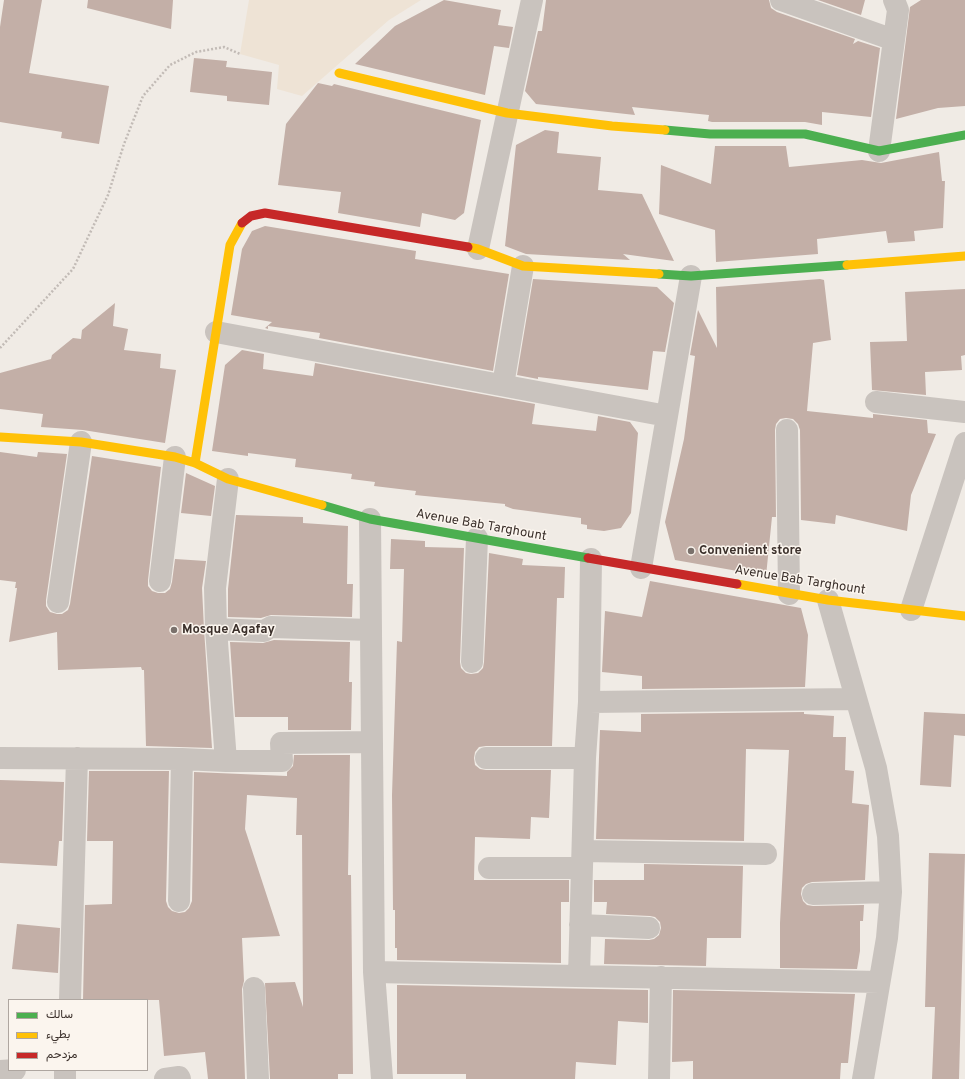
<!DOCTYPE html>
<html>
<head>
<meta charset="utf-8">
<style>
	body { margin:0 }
	#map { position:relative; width:965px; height:1079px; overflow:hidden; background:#f0ebe5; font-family:Overpass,Vazirmatn,sans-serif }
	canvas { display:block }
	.legend { position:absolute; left:8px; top:999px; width:140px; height:72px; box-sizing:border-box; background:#fbf5ee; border:1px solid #aea6a0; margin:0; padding:5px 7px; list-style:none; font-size:12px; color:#3b302b }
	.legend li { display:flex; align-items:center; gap:8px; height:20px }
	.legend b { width:20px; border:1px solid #aea6a0 }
</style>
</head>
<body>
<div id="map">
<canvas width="965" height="1079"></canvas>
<ul class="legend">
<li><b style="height:5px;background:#4caf50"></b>سالك</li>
<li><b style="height:5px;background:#ffc107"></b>بطيء</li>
<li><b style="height:5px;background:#c62828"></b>مزدحم</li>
</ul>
</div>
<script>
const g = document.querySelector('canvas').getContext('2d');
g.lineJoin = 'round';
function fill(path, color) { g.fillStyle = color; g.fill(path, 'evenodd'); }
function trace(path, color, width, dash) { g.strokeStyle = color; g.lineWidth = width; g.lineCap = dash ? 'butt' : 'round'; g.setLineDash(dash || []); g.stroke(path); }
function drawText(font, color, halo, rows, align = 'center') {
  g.font = font + ' Overpass,sans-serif'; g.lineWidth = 3; g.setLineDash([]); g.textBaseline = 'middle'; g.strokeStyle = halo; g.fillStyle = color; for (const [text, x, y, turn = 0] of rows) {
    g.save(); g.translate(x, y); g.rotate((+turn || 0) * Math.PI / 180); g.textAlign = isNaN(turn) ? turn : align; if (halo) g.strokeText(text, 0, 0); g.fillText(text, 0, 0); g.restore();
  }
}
const plaza = new Path2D(`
	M 249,0 L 421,0 L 389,20 L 302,96 L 277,89 L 279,65 L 240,54 Z`);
const building = new Path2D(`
	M 4,0 L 42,0 L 29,73 L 109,86 L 99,144 L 61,138 L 62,132 L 0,122 L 0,27 Z
	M 88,0 L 173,0 L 171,29 L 87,8 Z
	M 444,0 L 501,10 L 498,25 L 513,27 L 509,48 L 494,46 L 485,95 L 355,64 L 395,26 Z
	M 546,0 L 769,0 L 771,8 L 777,12 L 855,39 L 853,44 L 858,41 L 880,48 L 871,117 L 822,112 L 822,125 L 805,122 L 712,122 L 708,121 L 709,115 L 632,107 L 635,115 L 536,104 L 525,91 L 538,31 L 542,31 Z
	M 818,0 L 865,0 L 861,15 Z
	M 921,0 L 965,0 L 965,106 L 938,108 L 896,119 L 910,7 Z
	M 194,58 L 227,61 L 226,67 L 272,72 L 269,105 L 227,101 L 227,96 L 190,92 Z
	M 318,83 L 332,86 L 334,84 L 481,120 L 464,213 L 455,220 L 422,213 L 420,227 L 338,213 L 341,192 L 278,185 L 286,124 Z
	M 545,130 L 559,132 L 557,153 L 601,157 L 598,190 L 642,194 L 674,261 L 623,254 L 630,260 L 526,254 L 505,246 L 516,145 Z
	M 715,146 L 786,146 L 789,167 L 862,160 L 881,163 L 939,152 L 942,181 L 945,181 L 943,228 L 914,231 L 915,241 L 888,243 L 886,231 L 817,239 L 818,254 L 716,262 L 715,230 L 659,214 L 661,165 L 711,184 Z
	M 265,226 L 416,251 L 415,259 L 509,274 L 493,371 L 319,338 L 320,333 L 268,326 L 268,329 L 265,328 L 272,322 L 231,315 L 242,249 L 252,231 Z
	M 533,279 L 657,287 L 674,303 L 665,352 L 653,351 L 648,390 L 538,377 L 538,379 L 517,375 Z
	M 820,279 L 824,280 L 831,340 L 813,343 L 807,411 L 873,418 L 873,414 L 927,420 L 928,433 L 936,434 L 911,495 L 907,531 L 836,515 L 835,524 L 801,520 L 800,430 L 798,424 L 793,419 L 786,418 L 780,419 L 776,424 L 775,430 L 776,517 L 772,517 L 766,576 L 675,560 L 665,522 L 684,439 L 695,356 L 690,355 L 698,310 L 717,348 L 716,287 Z
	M 965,289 L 965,355 L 961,356 L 962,370 L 925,372 L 926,395 L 872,390 L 870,342 L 907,341 L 905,292 Z
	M 115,303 L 113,326 L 128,329 L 124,350 L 161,354 L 160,368 L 176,370 L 165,443 L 83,430 L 41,427 L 43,414 L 0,409 L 0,373 L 51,359 L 52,355 L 73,338 L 81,339 L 82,330 Z
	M 242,350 L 264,354 L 263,369 L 313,376 L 315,363 L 535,404 L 532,424 L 596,431 L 598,416 L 630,422 L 638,433 L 631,513 L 621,528 L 604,531 L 587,529 L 587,525 L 581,524 L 581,518 L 513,509 L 505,506 L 505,504 L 415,495 L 416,491 L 374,486 L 375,482 L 351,479 L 352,474 L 295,467 L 296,459 L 248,453 L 248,456 L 212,451 L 225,365 Z
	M 0,452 L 37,457 L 38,452 L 67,454 L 46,600 L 46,606 L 50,612 L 57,614 L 62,614 L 68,610 L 70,604 L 92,456 L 161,467 L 148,580 L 148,586 L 152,591 L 158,593 L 165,593 L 170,589 L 172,582 L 175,559 L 206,561 L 202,588 L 204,629 L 212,748 L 146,746 L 144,670 L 142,670 L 141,667 L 58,670 L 57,632 L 9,642 L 17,588 L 15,588 L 16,582 L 0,580 Z
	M 186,473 L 215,486 L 211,516 L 181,513 Z
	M 236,515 L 303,517 L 303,523 L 348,526 L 347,584 L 353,584 L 352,617 L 271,615 L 261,618 L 228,617 L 228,589 Z
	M 391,539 L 425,541 L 425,547 L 464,548 L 460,662 L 461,668 L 466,673 L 471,674 L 478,673 L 483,668 L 484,662 L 489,553 L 523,559 L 522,565 L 565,567 L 564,598 L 557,598 L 552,746 L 486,746 L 479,747 L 475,752 L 474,758 L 475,765 L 480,769 L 486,770 L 551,770 L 549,818 L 531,817 L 530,839 L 475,837 L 474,880 L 569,880 L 569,902 L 561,902 L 561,963 L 397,960 L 397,948 L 395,948 L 395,910 L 393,910 L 392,795 L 397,641 L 402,642 L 404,569 L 390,569 Z
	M 650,581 L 801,608 L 808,635 L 805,687 L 642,689 L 642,676 L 602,672 L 605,611 L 642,617 Z
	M 274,640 L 350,642 L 349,682 L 352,682 L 351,730 L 288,730 L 288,717 L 235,717 L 230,642 L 263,643 Z
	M 804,712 L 804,714 L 834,716 L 833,737 L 846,737 L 845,770 L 854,771 L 852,803 L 869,805 L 865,880 L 812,882 L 806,884 L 802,888 L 801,894 L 803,901 L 807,905 L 813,906 L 864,905 L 863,921 L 860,921 L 860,951 L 857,969 L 780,968 L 780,923 L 789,750 L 746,749 L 744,841 L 596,839 L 600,730 L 641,732 L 641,714 Z
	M 924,712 L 965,714 L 965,736 L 954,735 L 951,787 L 920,785 Z
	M 294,755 L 350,755 L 348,875 L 351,875 L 353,1074 L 338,1074 L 338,1079 L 270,1079 L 265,983 L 295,982 L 303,1007 L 302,835 L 296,835 L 297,798 L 247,795 L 245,829 L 280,936 L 242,938 L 244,981 L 242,989 L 245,1079 L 208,1079 L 205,1052 L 164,1056 L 159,1000 L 83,1000 L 85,905 L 112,904 L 113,841 L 87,841 L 89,771 L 169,771 L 166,901 L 168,907 L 172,911 L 179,913 L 185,912 L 189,908 L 192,901 L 194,772 L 287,776 L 287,772 L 293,766 Z
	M 0,780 L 64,782 L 62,841 L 59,841 L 57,866 L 0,863 Z
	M 929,853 L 965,854 L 959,1079 L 932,1079 L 935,1007 L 925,1007 Z
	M 644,864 L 743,866 L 741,938 L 707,938 L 706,966 L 604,964 L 605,939 L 649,940 L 654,939 L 659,935 L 661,928 L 660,922 L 655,917 L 650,916 L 606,914 L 607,902 L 594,902 L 594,880 L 644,880 Z
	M 17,924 L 60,928 L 58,973 L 12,969 Z
	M 397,985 L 648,990 L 648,1023 L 618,1021 L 616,1065 L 576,1062 L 575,1079 L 466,1079 L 466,1074 L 397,1074 Z
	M 673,990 L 855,994 L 848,1063 L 841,1063 L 840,1079 L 693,1079 L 693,1061 L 672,1062 Z`);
const path = new Path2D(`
	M 0,348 L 73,269 L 108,195 L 124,144 L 143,96 L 170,65 L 196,52 L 224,47 L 240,54`);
const street = new Path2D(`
	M 781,0 L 894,40
	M 879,151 L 898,10 L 894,0
	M 478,249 L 532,0
	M 216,332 L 667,416
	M 503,385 L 523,266
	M 876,402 L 965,412
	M 787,430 L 789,594
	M 370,519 L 374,972 L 382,1079
	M 641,568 L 691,276
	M 160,581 L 175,457
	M 828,600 L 876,768 L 888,836 L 891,892 L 887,938 L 863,1079
	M 58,602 L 81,442
	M 911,610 L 965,443
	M 216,629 L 264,631 L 271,627 L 371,630
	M 472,662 L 477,538
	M 589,702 L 855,699
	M 0,758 L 182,759 L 226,761 L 216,629 L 215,588 L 228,479
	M 486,758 L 585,758
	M 226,761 L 282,761 L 281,743 L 372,742
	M 583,851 L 766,854
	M 489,868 L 582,868
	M 813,894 L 891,892
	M 179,901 L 182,759
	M 580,925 L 649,928
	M 374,972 L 879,982
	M 579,976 L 585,758 L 589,702 L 591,559
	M 254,988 L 258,1079
	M 70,1000 L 77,758
	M 65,1070 L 65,1079
	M 0,1071 L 15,1070
	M 165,1079 L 179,1077 L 180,1079
	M 659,1079 L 661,977`);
const fast = new Path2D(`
	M 665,130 L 710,134 L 805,134 L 879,151 L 965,135
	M 659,274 L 691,276 L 847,265
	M 322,505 L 370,519 L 588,558`);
const slow = new Path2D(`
	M 339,73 L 507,113 L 612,126 L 665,130
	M 468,247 L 478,249 L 523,266 L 659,274
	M 847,265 L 965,256
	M 0,437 L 81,442 L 175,457 L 195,463 L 228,479 L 322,505
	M 195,463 L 230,245 L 242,223
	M 737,584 L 828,600 L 965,616`);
const jam = new Path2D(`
	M 242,223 L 251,216 L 265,213 L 468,247
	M 588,558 L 737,584`);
const markers = [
	[691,551,4,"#7a716c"],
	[174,630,4,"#7a716c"]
];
const streetNames = [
	["Avenue Bab Targhount",481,526,10],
	["Avenue Bab Targhount",800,581,9]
];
const poiNames = [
	["Convenient store",699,551],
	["Mosque Agafay",182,630]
];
fill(plaza, '#eee3d5');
fill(building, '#c3afa7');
trace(path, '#c2bbb6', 2.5, [2, 2]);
trace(street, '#c9c3be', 22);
trace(fast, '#4caf50', 9);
trace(slow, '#ffc107', 9);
trace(jam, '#c62828', 9);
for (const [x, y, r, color] of markers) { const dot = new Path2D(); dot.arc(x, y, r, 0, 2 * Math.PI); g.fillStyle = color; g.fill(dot); trace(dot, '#fbf5ee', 1.5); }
drawText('13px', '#3b302b', '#fbf5ee', streetNames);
drawText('bold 13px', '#3b302b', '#fbf5ee', poiNames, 'left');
</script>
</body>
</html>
